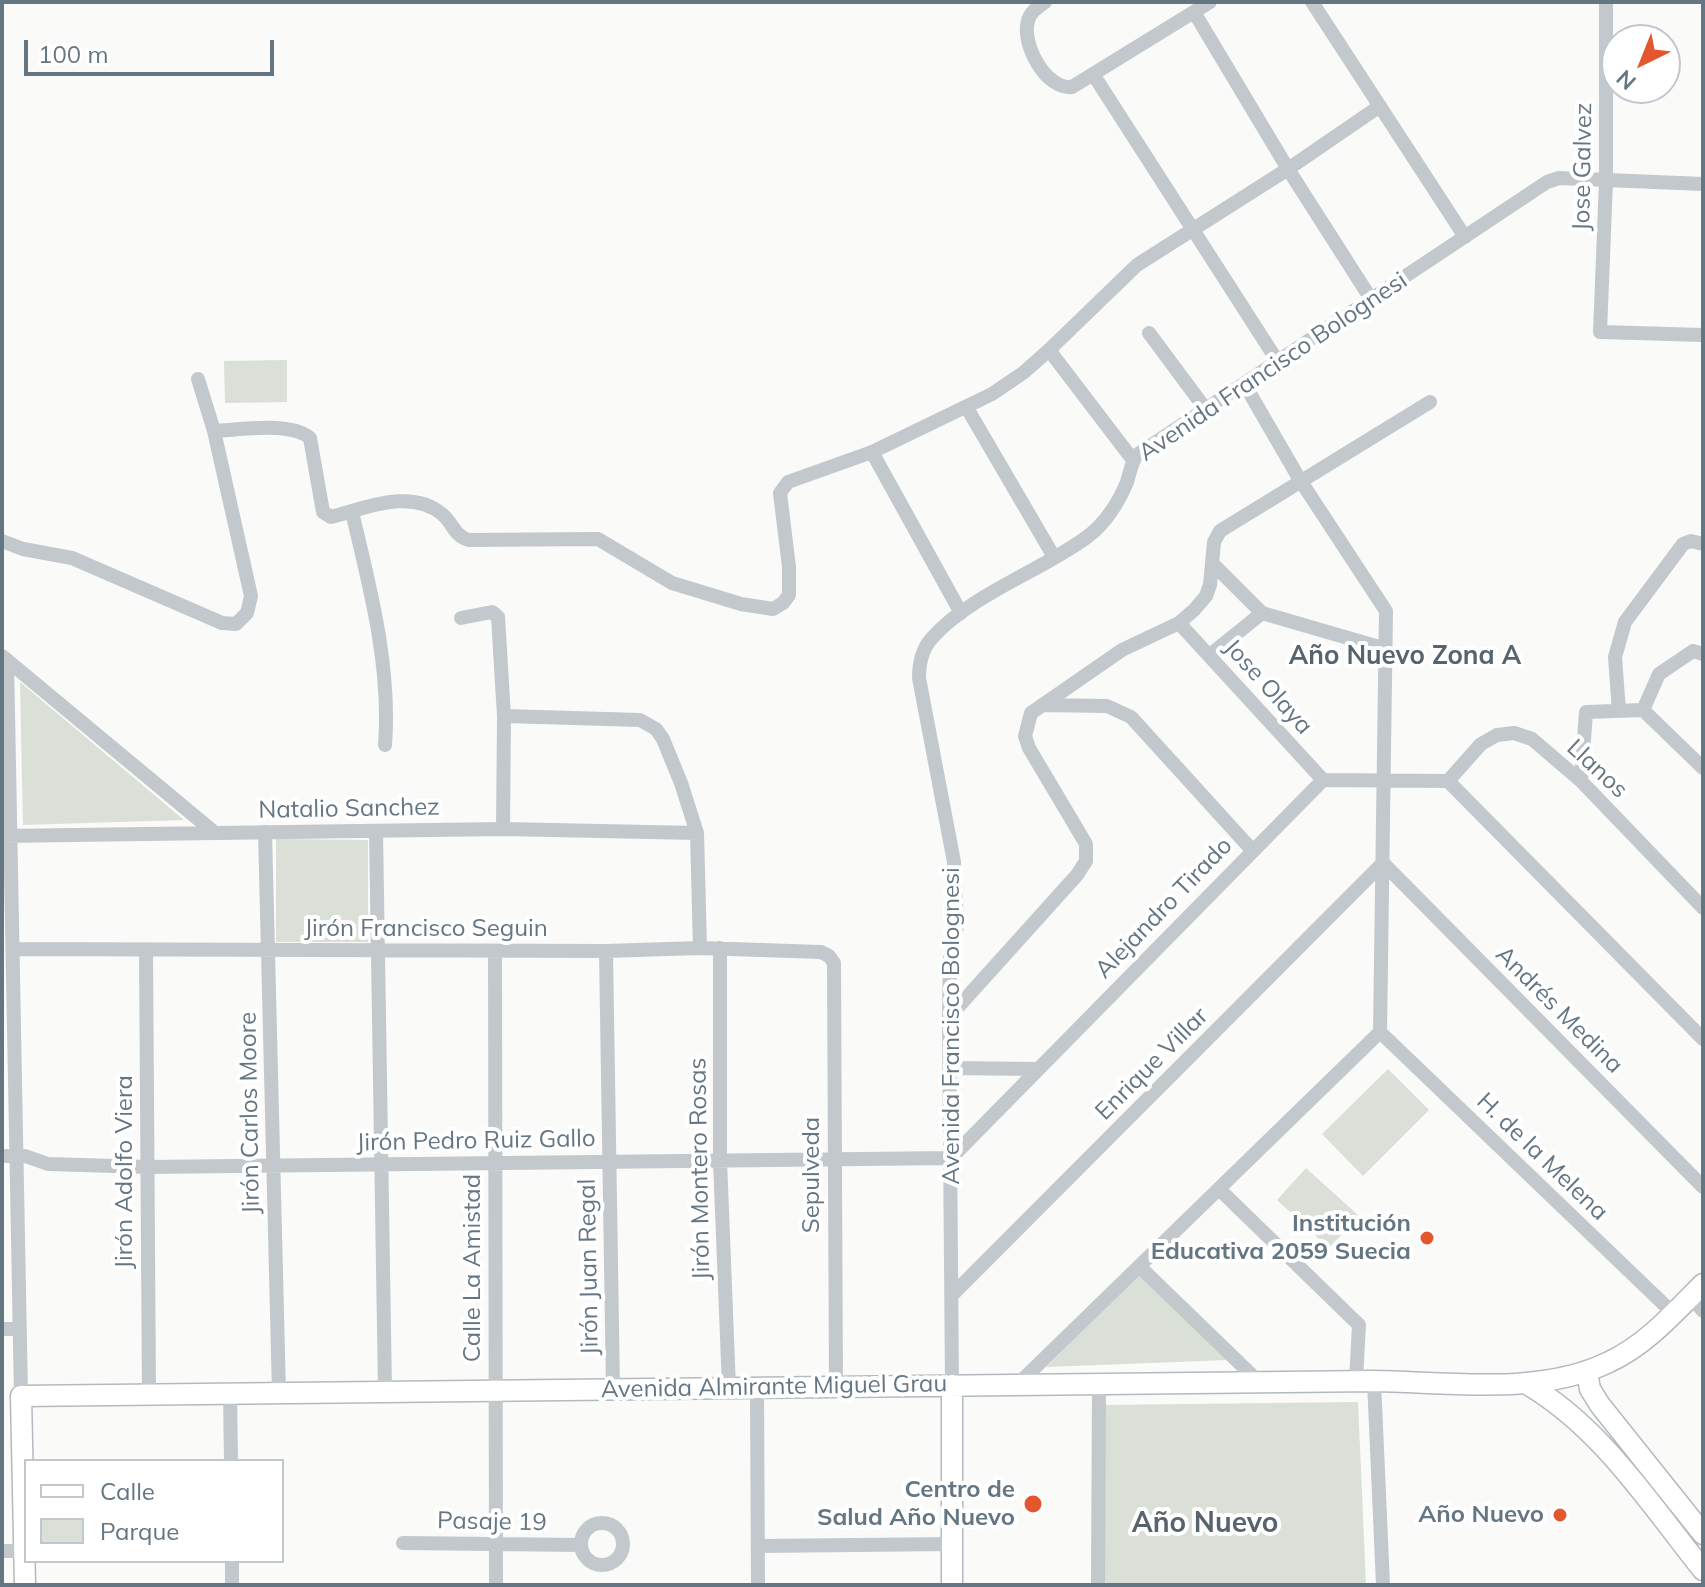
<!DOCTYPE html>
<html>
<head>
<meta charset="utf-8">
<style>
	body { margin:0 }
	#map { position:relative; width:1705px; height:1587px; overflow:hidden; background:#fafaf8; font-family:Mulish,sans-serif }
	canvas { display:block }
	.frame { position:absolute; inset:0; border:4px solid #657683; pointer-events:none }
	.legend { position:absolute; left:24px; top:1459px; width:260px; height:104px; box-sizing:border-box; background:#fff; border:2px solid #c1c8cd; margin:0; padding:10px 14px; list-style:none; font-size:24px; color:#657683 }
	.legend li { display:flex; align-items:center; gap:16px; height:40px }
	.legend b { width:40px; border:2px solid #c1c8cd }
	.north { position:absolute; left:1601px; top:24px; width:80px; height:80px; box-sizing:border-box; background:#fff; border:2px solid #c1c8cd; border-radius:50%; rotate:223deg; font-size:22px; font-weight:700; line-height:32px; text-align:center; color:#657683 }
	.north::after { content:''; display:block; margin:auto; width:28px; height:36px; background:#e4572e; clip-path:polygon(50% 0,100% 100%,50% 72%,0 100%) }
	.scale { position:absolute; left:24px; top:40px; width:250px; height:36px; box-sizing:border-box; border:4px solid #657683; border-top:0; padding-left:10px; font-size:24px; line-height:28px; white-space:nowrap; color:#657683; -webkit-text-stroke:6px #fff; paint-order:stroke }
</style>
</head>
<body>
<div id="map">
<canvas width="1705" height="1587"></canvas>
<div class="frame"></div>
<ul class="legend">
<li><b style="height:10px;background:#fff"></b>Calle</li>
<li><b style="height:22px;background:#dadfd7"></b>Parque</li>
</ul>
<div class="north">N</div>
<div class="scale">100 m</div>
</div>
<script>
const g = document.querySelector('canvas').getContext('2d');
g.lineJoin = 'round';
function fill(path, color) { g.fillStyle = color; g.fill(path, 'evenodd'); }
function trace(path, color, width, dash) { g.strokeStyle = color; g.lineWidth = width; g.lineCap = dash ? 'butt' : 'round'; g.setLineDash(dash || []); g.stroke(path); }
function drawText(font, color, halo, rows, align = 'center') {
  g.font = font + ' Mulish,sans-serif'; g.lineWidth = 8; g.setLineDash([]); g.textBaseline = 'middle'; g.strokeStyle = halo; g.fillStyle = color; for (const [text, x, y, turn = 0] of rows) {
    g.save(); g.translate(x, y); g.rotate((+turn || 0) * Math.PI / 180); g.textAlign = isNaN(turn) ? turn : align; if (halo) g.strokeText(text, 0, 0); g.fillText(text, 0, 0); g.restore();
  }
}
const green = new Path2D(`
	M 287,360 L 287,402 L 225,403 L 224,361 Z
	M 20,682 L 184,820 L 23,825 Z
	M 276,839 L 368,840 L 368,942 L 276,942 Z
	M 1388,1069 L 1429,1110 L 1363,1176 L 1322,1134 Z
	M 1306,1168 L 1359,1216 L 1329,1248 L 1277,1200 Z
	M 1139,1275 L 1228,1360 L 1046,1367 Z
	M 1358,1402 L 1366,1585 L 1105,1585 L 1105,1405 Z`);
const street = new Path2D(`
	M 1045,2 C 1038,7 1030,12 1028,21 C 1021,44 1046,90 1072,87 L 1210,2
	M 1312,2 L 1465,237
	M 1606,2 L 1606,181 L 1600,332 L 1703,335
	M 1194,12 L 1288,169 L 1371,299
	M 1093,74 L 1278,362
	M 1149,333 L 1207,411
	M 1049,350 L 1133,460
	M 1245,385 L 1300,480 L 1386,611 L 1380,1032
	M 967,408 L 1054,557
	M 214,431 C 239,430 291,421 310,438 L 323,512 L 331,517 C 366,508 411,488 442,514 C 453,523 454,536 469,540 L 598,539 L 672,583 L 741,604 L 773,609 L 783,603 L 789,595 L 789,567 L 780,493 L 788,482 L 872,452 L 992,394 L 1023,373 L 1049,350 L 1137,265 L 1288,169 L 1380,106
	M 872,452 L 961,613
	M 352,512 C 370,588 391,666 385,745
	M 2,541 L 23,549 L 72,558 L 222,623 L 236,624 L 247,613 L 251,596 L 214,431 L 198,379
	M 1214,565 L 1262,613 L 1386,649
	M 461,618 L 492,612 L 498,617 L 504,716 L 503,829
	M 1179,623 L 1323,780
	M 1210,655 L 1262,613
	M 2,656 L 215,833
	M 7,660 L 21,1396
	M 1042,705 L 1107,706 L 1131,717 L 1252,850
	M 1643,710 L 1659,674 L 1693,651 L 1703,654
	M 1643,710 L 1703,768
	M 1619,711 L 1615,657 L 1625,622 L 1683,544 L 1691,541 L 1703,544
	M 504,716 L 640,720 L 656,729 L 663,739 L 681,783 L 697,833 L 700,948
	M 1448,781 L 1703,1039
	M 1448,781 L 1481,744 L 1497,735 L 1514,733 L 1532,739 L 1581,781 L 1703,908
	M 1581,781 L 1586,712 L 1643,710
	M 376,831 L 385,1391
	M 265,832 L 279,1393
	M 2,836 L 503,829 L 697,833
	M 720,948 L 720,1160 L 729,1388
	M 13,949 L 606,951 L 700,948 L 821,952 L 829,956 L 834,963 L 836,1387
	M 146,950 L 149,1394
	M 495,951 L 496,1585
	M 606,951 L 613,1389
	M 949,1017 L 1077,875 L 1086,861 L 1086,844 L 1029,748 L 1025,736 L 1031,713 L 1122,650 L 1179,623 L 1194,610 L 1206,596 L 1210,585 L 1214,542 L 1220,531 L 1430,402
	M 1380,1032 L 1674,1314
	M 950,1068 L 1038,1069
	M 2,1156 L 25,1156 L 48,1164 L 147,1167 L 951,1158
	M 951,1158 L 1323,780 L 1448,781
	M 1219,1189 L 1359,1325 L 1356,1381
	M 1139,1266 L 1259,1382
	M 951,1296 L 1383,863 L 1703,1187
	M 1691,1297 L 1703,1311
	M 2,1329 L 20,1329
	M 1374,1381 L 1383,1585
	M 952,1385 L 949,1017 L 950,956 L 957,927 L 954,862 L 919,678 C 919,663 922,649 932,638 C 970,595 1041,571 1087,537 C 1105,524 1119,502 1127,482 C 1130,473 1131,462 1138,454 L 1547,182 L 1559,178 L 1703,184
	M 1017,1385 L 1380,1032
	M 757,1388 L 758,1585
	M 230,1393 L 231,1461
	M581 1544a21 21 0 1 1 42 0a21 21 0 1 1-42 0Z
	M 403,1543 L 581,1545
	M 758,1546 L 952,1544
	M 2,1551 L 26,1551
	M 232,1561 L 232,1585
	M 1098,1585 L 1099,1384`);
const secondary = new Path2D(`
	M 1587,1372 L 1590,1389 L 1600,1405 L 1703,1534
	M 1527,1384 C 1601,1427 1650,1504 1703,1570
	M 952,1385 L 952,1585
	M 25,1585 L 21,1396 L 1374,1381 C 1448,1382 1540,1396 1609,1362 C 1646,1345 1675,1312 1703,1284`);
const markers = [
	[1427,1238,8,"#e4572e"],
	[1033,1504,10,"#e4572e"],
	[1560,1515,8,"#e4572e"]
];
const streetNames = [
	["Jose Galvez",1583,167,-89],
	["Avenida Francisco Bolognesi",1273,367,-34],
	["Jose Olaya",1268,687,48],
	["Llanos",1597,769,43],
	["Natalio Sanchez",349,809,-1],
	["Alejandro Tirado",1164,908,-46],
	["Jirón Francisco Seguin",426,929],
	["Andrés Medina",1559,1010,45],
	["Avenida Francisco Bolognesi",952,1026,-90],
	["Enrique Villar",1152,1064,-45],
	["Jirón Carlos Moore",250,1113,-91],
	["Jirón Pedro Ruiz Gallo",476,1141,-1],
	["H. de la Melena",1542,1157,44],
	["Jirón Montero Rosas",700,1169,-91],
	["Jirón Adolfo Viera",125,1172,-90],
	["Sepulveda",812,1175,-90],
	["Jirón Juan Regal",589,1267,-91],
	["Calle La Amistad",473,1268,-90],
	["Avenida Almirante Miguel Grau",774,1387,-1],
	["Pasaje 19",492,1522,1]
];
const poiNames = [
	["Institución",1411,1224],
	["Educativa 2059 Suecia",1411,1252],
	["Centro de",1015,1490],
	["Salud Año Nuevo",1015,1518],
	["Año Nuevo",1544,1515]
];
const neighbourhoodNames = [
	["Año Nuevo Zona A",1405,656]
];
const quarterNames = [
	["Año Nuevo",1205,1524]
];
fill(green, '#dadfd7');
trace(secondary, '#b3babf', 23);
trace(street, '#c3c8cc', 14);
trace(secondary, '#fff', 20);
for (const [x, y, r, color] of markers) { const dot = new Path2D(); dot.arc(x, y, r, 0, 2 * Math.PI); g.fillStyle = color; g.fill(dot); trace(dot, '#fff', 3); }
drawText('24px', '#657683', '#fff', streetNames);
drawText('bold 24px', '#657683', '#fff', poiNames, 'right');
drawText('bold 26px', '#57646e', '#fff', neighbourhoodNames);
drawText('bold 28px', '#57646e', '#fff', quarterNames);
</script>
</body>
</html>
